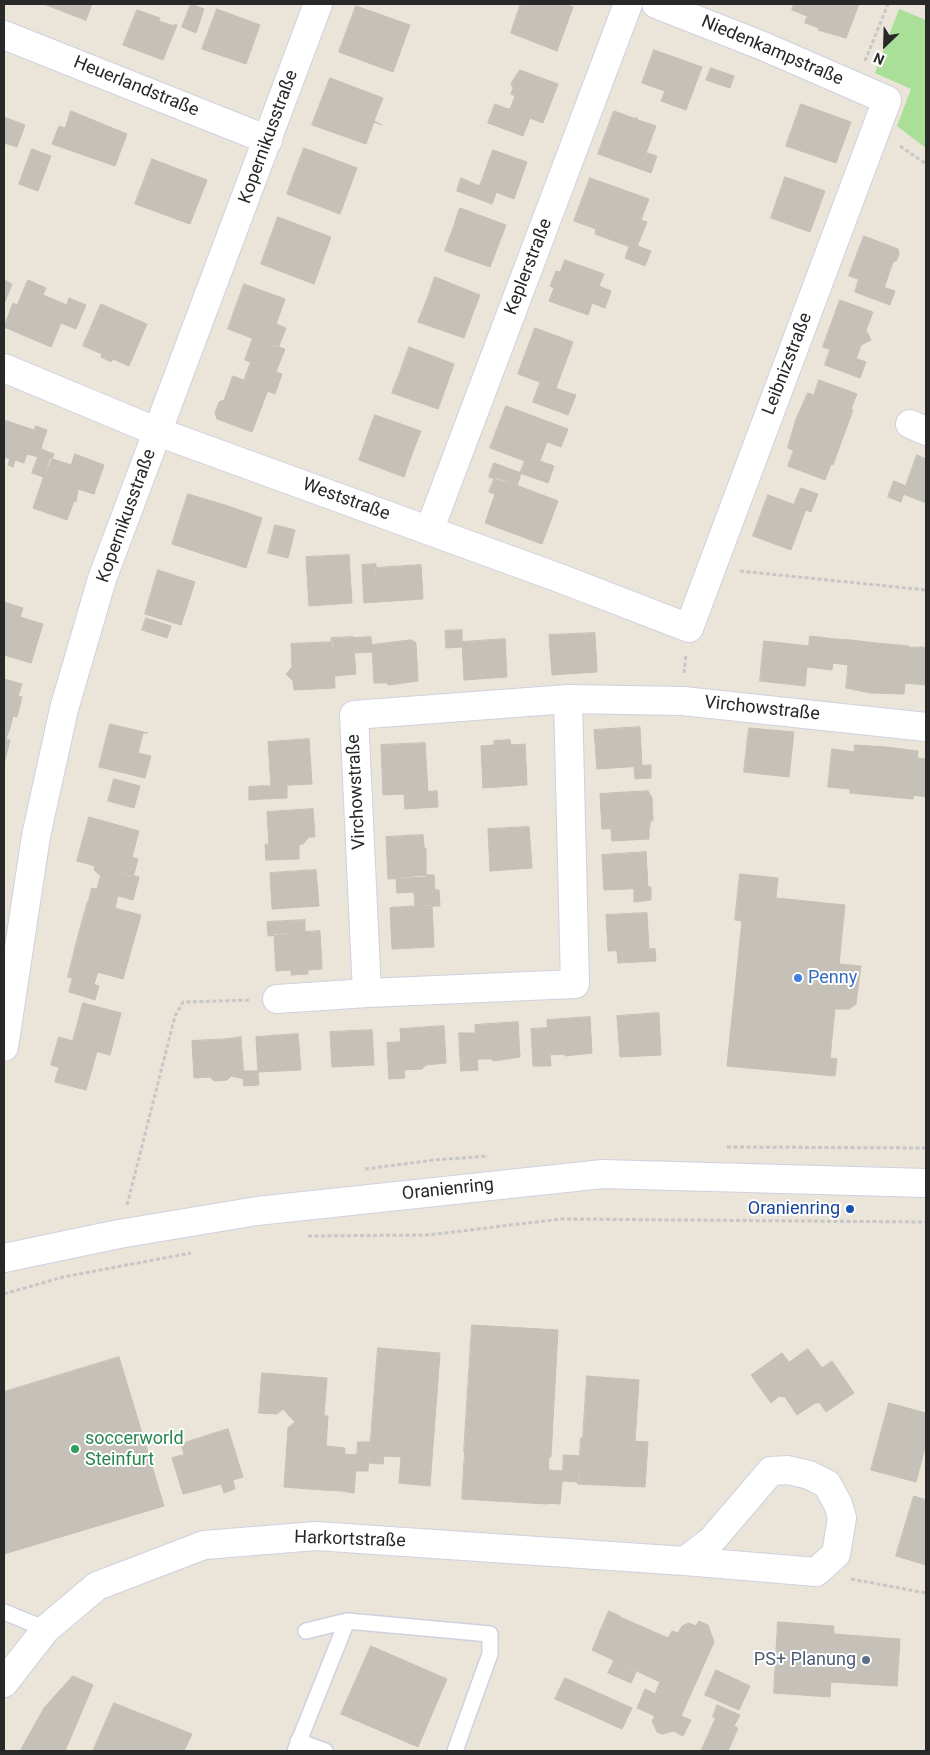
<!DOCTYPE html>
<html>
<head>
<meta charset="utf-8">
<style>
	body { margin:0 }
	#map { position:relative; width:930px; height:1755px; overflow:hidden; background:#eae4d9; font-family:Roboto,sans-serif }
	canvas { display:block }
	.frame { position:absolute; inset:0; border:5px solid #282828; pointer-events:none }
	.north { position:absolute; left:860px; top:20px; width:50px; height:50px; -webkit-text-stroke:4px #fff; paint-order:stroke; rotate:204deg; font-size:14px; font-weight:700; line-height:20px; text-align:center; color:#282828 }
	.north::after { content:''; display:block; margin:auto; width:18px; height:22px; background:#282828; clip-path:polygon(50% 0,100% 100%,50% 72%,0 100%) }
</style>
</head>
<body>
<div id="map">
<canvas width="930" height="1755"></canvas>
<div class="frame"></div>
<div class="north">N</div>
</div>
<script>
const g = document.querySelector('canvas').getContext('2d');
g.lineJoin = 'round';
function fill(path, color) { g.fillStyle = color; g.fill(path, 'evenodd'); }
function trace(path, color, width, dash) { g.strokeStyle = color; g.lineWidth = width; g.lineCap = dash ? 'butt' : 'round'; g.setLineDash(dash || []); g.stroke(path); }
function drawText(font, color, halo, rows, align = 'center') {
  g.font = font + ' Roboto,sans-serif'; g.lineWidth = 4; g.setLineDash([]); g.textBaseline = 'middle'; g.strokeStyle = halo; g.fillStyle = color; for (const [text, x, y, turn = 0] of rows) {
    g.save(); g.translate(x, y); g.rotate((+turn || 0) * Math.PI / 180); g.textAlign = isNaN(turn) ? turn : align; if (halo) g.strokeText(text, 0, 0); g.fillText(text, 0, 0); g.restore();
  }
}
const green = new Path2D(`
	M 899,9 L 926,20 L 926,148 L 897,126 L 911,89 L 875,73 Z`);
const building = new Path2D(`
	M 44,4 L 92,4 L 86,20 Z
	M 191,4 L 204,9 L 196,33 L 182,27 Z
	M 521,4 L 565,4 L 573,7 L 565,29 L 518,12 Z
	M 794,4 L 812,4 L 807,16 L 792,10 Z
	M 812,4 L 859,4 L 846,38 L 818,30 L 819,28 L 805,23 Z
	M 356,6 L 410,25 L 393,72 L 339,52 Z
	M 217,9 L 260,25 L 246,64 L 202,49 Z
	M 137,10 L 160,18 L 159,21 L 174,26 L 175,24 L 177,25 L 163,60 L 123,45 Z
	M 518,12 L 565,29 L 557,51 L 511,33 Z
	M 654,50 L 702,67 L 686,110 L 661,101 L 665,91 L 642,83 Z
	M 711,68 L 734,76 L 730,88 L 706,80 Z
	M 520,70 L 558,84 L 543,123 L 505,109 L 510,109 L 515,96 L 511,94 L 513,88 L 511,84 Z
	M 330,78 L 383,98 L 374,121 L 382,125 L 374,122 L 366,144 L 312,125 Z
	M 495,104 L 530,118 L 523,136 L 488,123 Z
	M 801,104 L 851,122 L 836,163 L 786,146 Z
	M 71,111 L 127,134 L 115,166 L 52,144 L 59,126 L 65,128 Z
	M 614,111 L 636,119 L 636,117 L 638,120 L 656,126 L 640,169 L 598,154 Z
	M 4,117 L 25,125 L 17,147 L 4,143 Z
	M 304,148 L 357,168 L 340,214 L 287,194 Z
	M 32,149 L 51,156 L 38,191 L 19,184 Z
	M 493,150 L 527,162 L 514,199 L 480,186 Z
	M 647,153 L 657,156 L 651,173 L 640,169 Z
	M 152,159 L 207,180 L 190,224 L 135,204 Z
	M 785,177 L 825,191 L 810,232 L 771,218 Z
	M 461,178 L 496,193 L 492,204 L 457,191 Z
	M 590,178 L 649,199 L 641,220 L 647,222 L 636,249 L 595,234 L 596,229 L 574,221 Z
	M 460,208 L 506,225 L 498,246 L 453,229 Z
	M 278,217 L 331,237 L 314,284 L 261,264 Z
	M 453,229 L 498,246 L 490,267 L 445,251 Z
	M 864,236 L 898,249 L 899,254 L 897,260 L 893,262 L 884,288 L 849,276 Z
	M 638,246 L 651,251 L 645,266 L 625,258 L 629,247 L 636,249 Z
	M 565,260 L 604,274 L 599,286 L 611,291 L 605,308 L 592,303 L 588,315 L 549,301 L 554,288 L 550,286 L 556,271 L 560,272 Z
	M 435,277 L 480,295 L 472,316 L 427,300 Z
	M 859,279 L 895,291 L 890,305 L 855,292 Z
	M 4,280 L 12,284 L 4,304 Z
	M 28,280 L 46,288 L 43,295 L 67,305 L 69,298 L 71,299 L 51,347 L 4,327 L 13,303 L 17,305 Z
	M 244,284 L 285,299 L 276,324 L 286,328 L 278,348 L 228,329 Z
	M 71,299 L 86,305 L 76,329 L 61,323 Z
	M 427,300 L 472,316 L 464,338 L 418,322 Z
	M 840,300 L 873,312 L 866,330 L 871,340 L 861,345 L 856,359 L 823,347 Z
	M 101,304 L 147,324 L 129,366 L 113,359 L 111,362 L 101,357 L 102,354 L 83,346 Z
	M 535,328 L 573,342 L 556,388 L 518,374 Z
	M 253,338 L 285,349 L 276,372 L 245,360 Z
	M 409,347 L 454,364 L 446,387 L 401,370 Z
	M 830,350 L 866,362 L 860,378 L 825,365 Z
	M 251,362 L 282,374 L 275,394 L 244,381 Z
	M 401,370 L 446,387 L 438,409 L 392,393 Z
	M 233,376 L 268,390 L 252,432 L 217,419 L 215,413 L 219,402 L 224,400 Z
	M 819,380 L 857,394 L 851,409 L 814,396 Z
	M 540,383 L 576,395 L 568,415 L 533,402 Z
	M 808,393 L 853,410 L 843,437 L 796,420 Z
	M 506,406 L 568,429 L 561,447 L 547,442 L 538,466 L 490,448 Z
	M 375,415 L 421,431 L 412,454 L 367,437 Z
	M 4,420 L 34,430 L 24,463 L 15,460 L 13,467 L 8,465 L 10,459 L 4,457 Z
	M 796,420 L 843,437 L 833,465 L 788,448 Z
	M 36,426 L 47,430 L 38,457 L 27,454 Z
	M 367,437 L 412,454 L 404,477 L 359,460 Z
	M 41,449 L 54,454 L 44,477 L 32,473 Z
	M 794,450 L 831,464 L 825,480 L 788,466 Z
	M 75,454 L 104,465 L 94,494 L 78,489 L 76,502 L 74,501 L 67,520 L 33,508 L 50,458 L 71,465 Z
	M 917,455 L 926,459 L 926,503 L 903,494 Z
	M 525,461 L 538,466 L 540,461 L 554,466 L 548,483 L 520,473 Z
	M 494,463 L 521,473 L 517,486 L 489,477 Z
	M 495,477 L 558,501 L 542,544 L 485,523 L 495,494 L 489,492 Z
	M 894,481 L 906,486 L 901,502 L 888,497 Z
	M 801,488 L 818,494 L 811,512 L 794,505 Z
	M 188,494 L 225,505 L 209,556 L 172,544 Z
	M 768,495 L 806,509 L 791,550 L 753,536 Z
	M 225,505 L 262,518 L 246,568 L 209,556 Z
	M 275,525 L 295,530 L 288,558 L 268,553 Z
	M 349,555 L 352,603 L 309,606 L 306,557 Z
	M 376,564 L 377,602 L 364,603 L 362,565 Z
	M 421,565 L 423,599 L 377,602 L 375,568 Z
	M 158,570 L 195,582 L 181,625 L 145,614 Z
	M 4,602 L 23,608 L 20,617 L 43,624 L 31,663 L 4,655 Z
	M 146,618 L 171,626 L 167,638 L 142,630 Z
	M 462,630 L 462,647 L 446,648 L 445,631 Z
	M 595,633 L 597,672 L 552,675 L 549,635 Z
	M 810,636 L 835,639 L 832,670 L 807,667 Z
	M 353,637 L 356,674 L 335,676 L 331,638 Z
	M 371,637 L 372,652 L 354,653 L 353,638 Z
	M 505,639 L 507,677 L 464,680 L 462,642 Z
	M 835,639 L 851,640 L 848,665 L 833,663 Z
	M 412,640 L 416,643 L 418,681 L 388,685 L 388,683 L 374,683 L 372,645 Z
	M 851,640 L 876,643 L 871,693 L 846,688 Z
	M 764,641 L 809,646 L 805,686 L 760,681 Z
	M 333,642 L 335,688 L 294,690 L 293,681 L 286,674 L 292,667 L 291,644 Z
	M 876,643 L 909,646 L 904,694 L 871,693 Z
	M 922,647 L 926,648 L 926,685 L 905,683 L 909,648 Z
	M 4,679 L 22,684 L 18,696 L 4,692 Z
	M 4,692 L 22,697 L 17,717 L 13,716 L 10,728 L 4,726 Z
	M 110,724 L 148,733 L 143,733 L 138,753 L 151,756 L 145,778 L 99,767 Z
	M 4,726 L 10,728 L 6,739 L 10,740 L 5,760 Z
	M 640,727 L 642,766 L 597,769 L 594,730 Z
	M 749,728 L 794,732 L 789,777 L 744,772 Z
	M 309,739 L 312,784 L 271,786 L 268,742 Z
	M 510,740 L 511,745 L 525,744 L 527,785 L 483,788 L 481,746 L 494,745 L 494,741 Z
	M 425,743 L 428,793 L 383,795 L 381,745 Z
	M 855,745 L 886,747 L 881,796 L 850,793 Z
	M 886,747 L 918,751 L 913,799 L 881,796 Z
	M 832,749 L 855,752 L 851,789 L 828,787 Z
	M 917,758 L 926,759 L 926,797 L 913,795 Z
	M 651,765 L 651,778 L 635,779 L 634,767 Z
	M 114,779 L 140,786 L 134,808 L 108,801 Z
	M 263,786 L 263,799 L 249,800 L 249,787 Z
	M 263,786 L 287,786 L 287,798 L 263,799 Z
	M 437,791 L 438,807 L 405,809 L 404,795 Z
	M 648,791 L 652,798 L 653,820 L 650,822 L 650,827 L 602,829 L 600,794 Z
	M 313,809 L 315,837 L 309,837 L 303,844 L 269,845 L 267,812 Z
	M 89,817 L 139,831 L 132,857 L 138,859 L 133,877 L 103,868 L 101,876 L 94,870 L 95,866 L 77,861 Z
	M 529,827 L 532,868 L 490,871 L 488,829 Z
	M 649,827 L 649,839 L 612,841 L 611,829 Z
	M 423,835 L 424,847 L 426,849 L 426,877 L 388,879 L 386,837 Z
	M 269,844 L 299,844 L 299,859 L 266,860 L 265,845 Z
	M 646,852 L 648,888 L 604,890 L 602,855 Z
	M 103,868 L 139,877 L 133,900 L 97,890 Z
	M 316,870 L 319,906 L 272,909 L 270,873 Z
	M 740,874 L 778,878 L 776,898 L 845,905 L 839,964 L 861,966 L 856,1004 L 849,1009 L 835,1009 L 830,1058 L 837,1059 L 835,1076 L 727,1066 L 742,921 L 735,920 Z
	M 426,875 L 434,875 L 435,891 L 397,893 L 396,878 Z
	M 648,887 L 651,887 L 651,900 L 634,902 L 634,889 Z
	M 92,888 L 118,895 L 115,908 L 89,901 Z
	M 439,890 L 440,906 L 415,906 L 414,892 Z
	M 88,901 L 141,915 L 132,947 L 79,933 Z
	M 432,905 L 434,947 L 392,949 L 390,908 Z
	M 647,913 L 649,949 L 608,951 L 606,915 Z
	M 305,920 L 305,932 L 268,936 L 267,922 Z
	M 320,931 L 322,969 L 308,970 L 308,974 L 291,975 L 291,970 L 276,971 L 274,934 Z
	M 79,933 L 132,947 L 123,979 L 71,965 Z
	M 655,949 L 656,961 L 618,963 L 617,951 Z
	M 71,965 L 98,972 L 94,984 L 68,977 Z
	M 73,978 L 99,986 L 95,1000 L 69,992 Z
	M 83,1003 L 121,1013 L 110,1055 L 72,1045 Z
	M 659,1013 L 661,1055 L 620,1057 L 617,1016 Z
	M 590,1017 L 592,1053 L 565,1056 L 565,1054 L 549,1055 L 547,1020 Z
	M 518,1022 L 520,1057 L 493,1061 L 493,1059 L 476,1059 L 475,1025 Z
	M 444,1026 L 446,1063 L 426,1065 L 422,1069 L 403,1070 L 400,1029 Z
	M 547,1028 L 551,1066 L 533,1066 L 531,1029 Z
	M 372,1030 L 374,1065 L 332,1067 L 330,1032 Z
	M 459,1033 L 475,1033 L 478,1070 L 461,1071 Z
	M 298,1034 L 301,1070 L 258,1072 L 256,1037 Z
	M 59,1037 L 73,1041 L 72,1045 L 97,1051 L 90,1076 L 51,1065 Z
	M 241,1037 L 243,1064 L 230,1065 L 229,1039 Z
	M 229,1039 L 231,1076 L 227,1080 L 214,1081 L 210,1077 L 194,1078 L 192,1041 Z
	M 401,1042 L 405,1078 L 389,1079 L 387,1043 Z
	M 243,1064 L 244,1079 L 231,1076 L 230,1065 Z
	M 59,1068 L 90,1076 L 86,1090 L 55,1082 Z
	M 243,1071 L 258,1071 L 259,1085 L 244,1086 Z
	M 472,1325 L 558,1330 L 551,1457 L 464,1452 Z
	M 378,1348 L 440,1353 L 430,1486 L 399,1483 L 401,1457 L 384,1456 L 383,1464 L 369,1463 Z
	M 808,1349 L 822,1368 L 832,1361 L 854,1393 L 826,1412 L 820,1403 L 815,1403 L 797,1415 L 785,1397 L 779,1396 L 771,1403 L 751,1375 L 782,1353 L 789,1362 Z
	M 119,1357 L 164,1506 L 4,1554 L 4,1392 Z
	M 262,1373 L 327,1378 L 324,1416 L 328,1416 L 323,1490 L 284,1487 L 288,1428 L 295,1422 L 283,1409 L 277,1414 L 259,1413 Z
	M 587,1376 L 639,1380 L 635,1441 L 583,1438 Z
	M 889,1403 L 926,1413 L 926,1444 L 916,1482 L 871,1470 Z
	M 228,1429 L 243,1477 L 233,1480 L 235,1489 L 224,1493 L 221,1484 L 195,1491 L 181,1444 Z
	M 581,1438 L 648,1442 L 645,1487 L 578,1484 Z
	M 358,1442 L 370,1442 L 368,1471 L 356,1471 Z
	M 326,1446 L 345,1448 L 342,1491 L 323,1490 Z
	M 465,1452 L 549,1457 L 547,1504 L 462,1499 Z
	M 344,1454 L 357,1455 L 354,1493 L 342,1491 Z
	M 184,1455 L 195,1491 L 183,1494 L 172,1458 Z
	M 564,1455 L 580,1456 L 579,1482 L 562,1481 Z
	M 549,1470 L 563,1471 L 560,1504 L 547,1503 Z
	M 914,1496 L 926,1500 L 926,1565 L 896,1556 Z
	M 609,1611 L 620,1616 L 610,1639 L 599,1634 Z
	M 620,1617 L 668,1638 L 672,1631 L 678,1633 L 682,1626 L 689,1623 L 696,1626 L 699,1621 L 708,1625 L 714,1642 L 681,1716 L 691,1720 L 683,1736 L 674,1731 L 662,1734 L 657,1732 L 652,1721 L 655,1716 L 637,1708 L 645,1689 L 655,1694 L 660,1682 L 592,1650 L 599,1634 L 610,1639 Z
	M 778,1622 L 834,1626 L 830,1697 L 774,1693 Z
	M 834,1634 L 900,1639 L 897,1686 L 831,1682 Z
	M 371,1646 L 447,1679 L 418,1747 L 341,1714 Z
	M 614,1661 L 636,1672 L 631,1683 L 608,1673 Z
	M 716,1670 L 750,1686 L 739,1710 L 705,1695 Z
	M 73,1676 L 93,1685 L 65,1751 L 20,1751 L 44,1708 Z
	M 565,1678 L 632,1708 L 622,1729 L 555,1699 Z
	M 114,1703 L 192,1734 L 184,1751 L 93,1751 Z
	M 717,1705 L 740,1715 L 734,1726 L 713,1717 Z
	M 716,1718 L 738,1728 L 728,1751 L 701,1751 Z`);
const path = new Path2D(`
	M 865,61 L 888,4
	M 900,146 L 926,164
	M 740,571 L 926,590
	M 684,673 L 686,654
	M 727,1147 L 926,1148
	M 365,1169 L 434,1160 L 488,1156
	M 127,1205 L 175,1016 L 183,1002 L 251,1000
	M 308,1236 L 428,1235 L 561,1219 L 926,1222
	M 4,1294 L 63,1277 L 191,1253
	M 851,1579 L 926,1593`);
const lane = new Path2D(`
	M 4,1612 L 46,1629
	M 306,1631 L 347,1621 L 490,1634 L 490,1654 L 455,1751
	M 298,1741 L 325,1751
	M 295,1751 L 347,1621`);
const street = new Path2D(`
	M 4,35 L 268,140
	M 4,368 L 158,432 L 562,579 L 689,628 L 887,100 L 763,46 L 656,4
	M 910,424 L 926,431
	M 429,531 L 628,4
	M 568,699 L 575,984 L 367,993 L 354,715 L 568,699 L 683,701 L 926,727
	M 277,999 L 367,993
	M 4,1047 L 36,836 L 64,709 L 102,579 L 318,4
	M 4,1683 L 46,1629 L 97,1586 L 204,1545 L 316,1536 L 685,1561 L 816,1572 L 836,1554 L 842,1518 L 838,1504 L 827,1484 L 809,1475 L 788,1470 L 771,1471 L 712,1540 L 685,1561`);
const secondary = new Path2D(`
	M 4,1258 L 119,1234 L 257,1211 L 603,1174 L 926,1183`);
const markers = [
	[798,978,5,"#3f7fe0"],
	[850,1209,5,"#1a4fb4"],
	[75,1449,5,"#2e9e5b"],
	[866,1660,5,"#5c6f8a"]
];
const streetNames = [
	["Niedenkampstraße",772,51,23],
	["Heuerlandstraße",136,87,22],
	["Kopernikusstraße",269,137,-70],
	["Keplerstraße",529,267,-69],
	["Leibnizstraße",788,364,-69],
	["Weststraße",346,500,20],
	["Kopernikusstraße",127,516,-70],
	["Virchowstraße",762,709,6],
	["Virchowstraße",357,792,-93],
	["Oranienring",448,1190,-6],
	["Harkortstraße",350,1540,2]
];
const shopNames = [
	["Penny",808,978]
];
const transitNames = [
	["Oranienring",840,1209]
];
const leisureNames = [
	["soccerworld",85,1439],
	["Steinfurt",85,1460]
];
const serviceNames = [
	["PS+ Planung",856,1660]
];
fill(green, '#aadf97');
fill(building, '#c5c1b9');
trace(building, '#c5c0b4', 1);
trace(lane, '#cfd1e0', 18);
trace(street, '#cfd1e0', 30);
trace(secondary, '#cfd1e0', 30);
trace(path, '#c7c7c7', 3, [4, 2.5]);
trace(lane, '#fff', 15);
trace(street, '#fff', 28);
trace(secondary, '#fff', 28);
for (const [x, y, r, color] of markers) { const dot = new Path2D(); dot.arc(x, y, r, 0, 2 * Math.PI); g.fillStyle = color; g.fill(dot); trace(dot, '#fff', 2); }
drawText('18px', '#282828', '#fff', streetNames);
drawText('18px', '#366cbe', '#fff', shopNames, 'left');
drawText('18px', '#164399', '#fff', transitNames, 'right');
drawText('18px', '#27864d', '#fff', leisureNames, 'left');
drawText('18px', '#4e5e75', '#fff', serviceNames, 'right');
</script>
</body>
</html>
